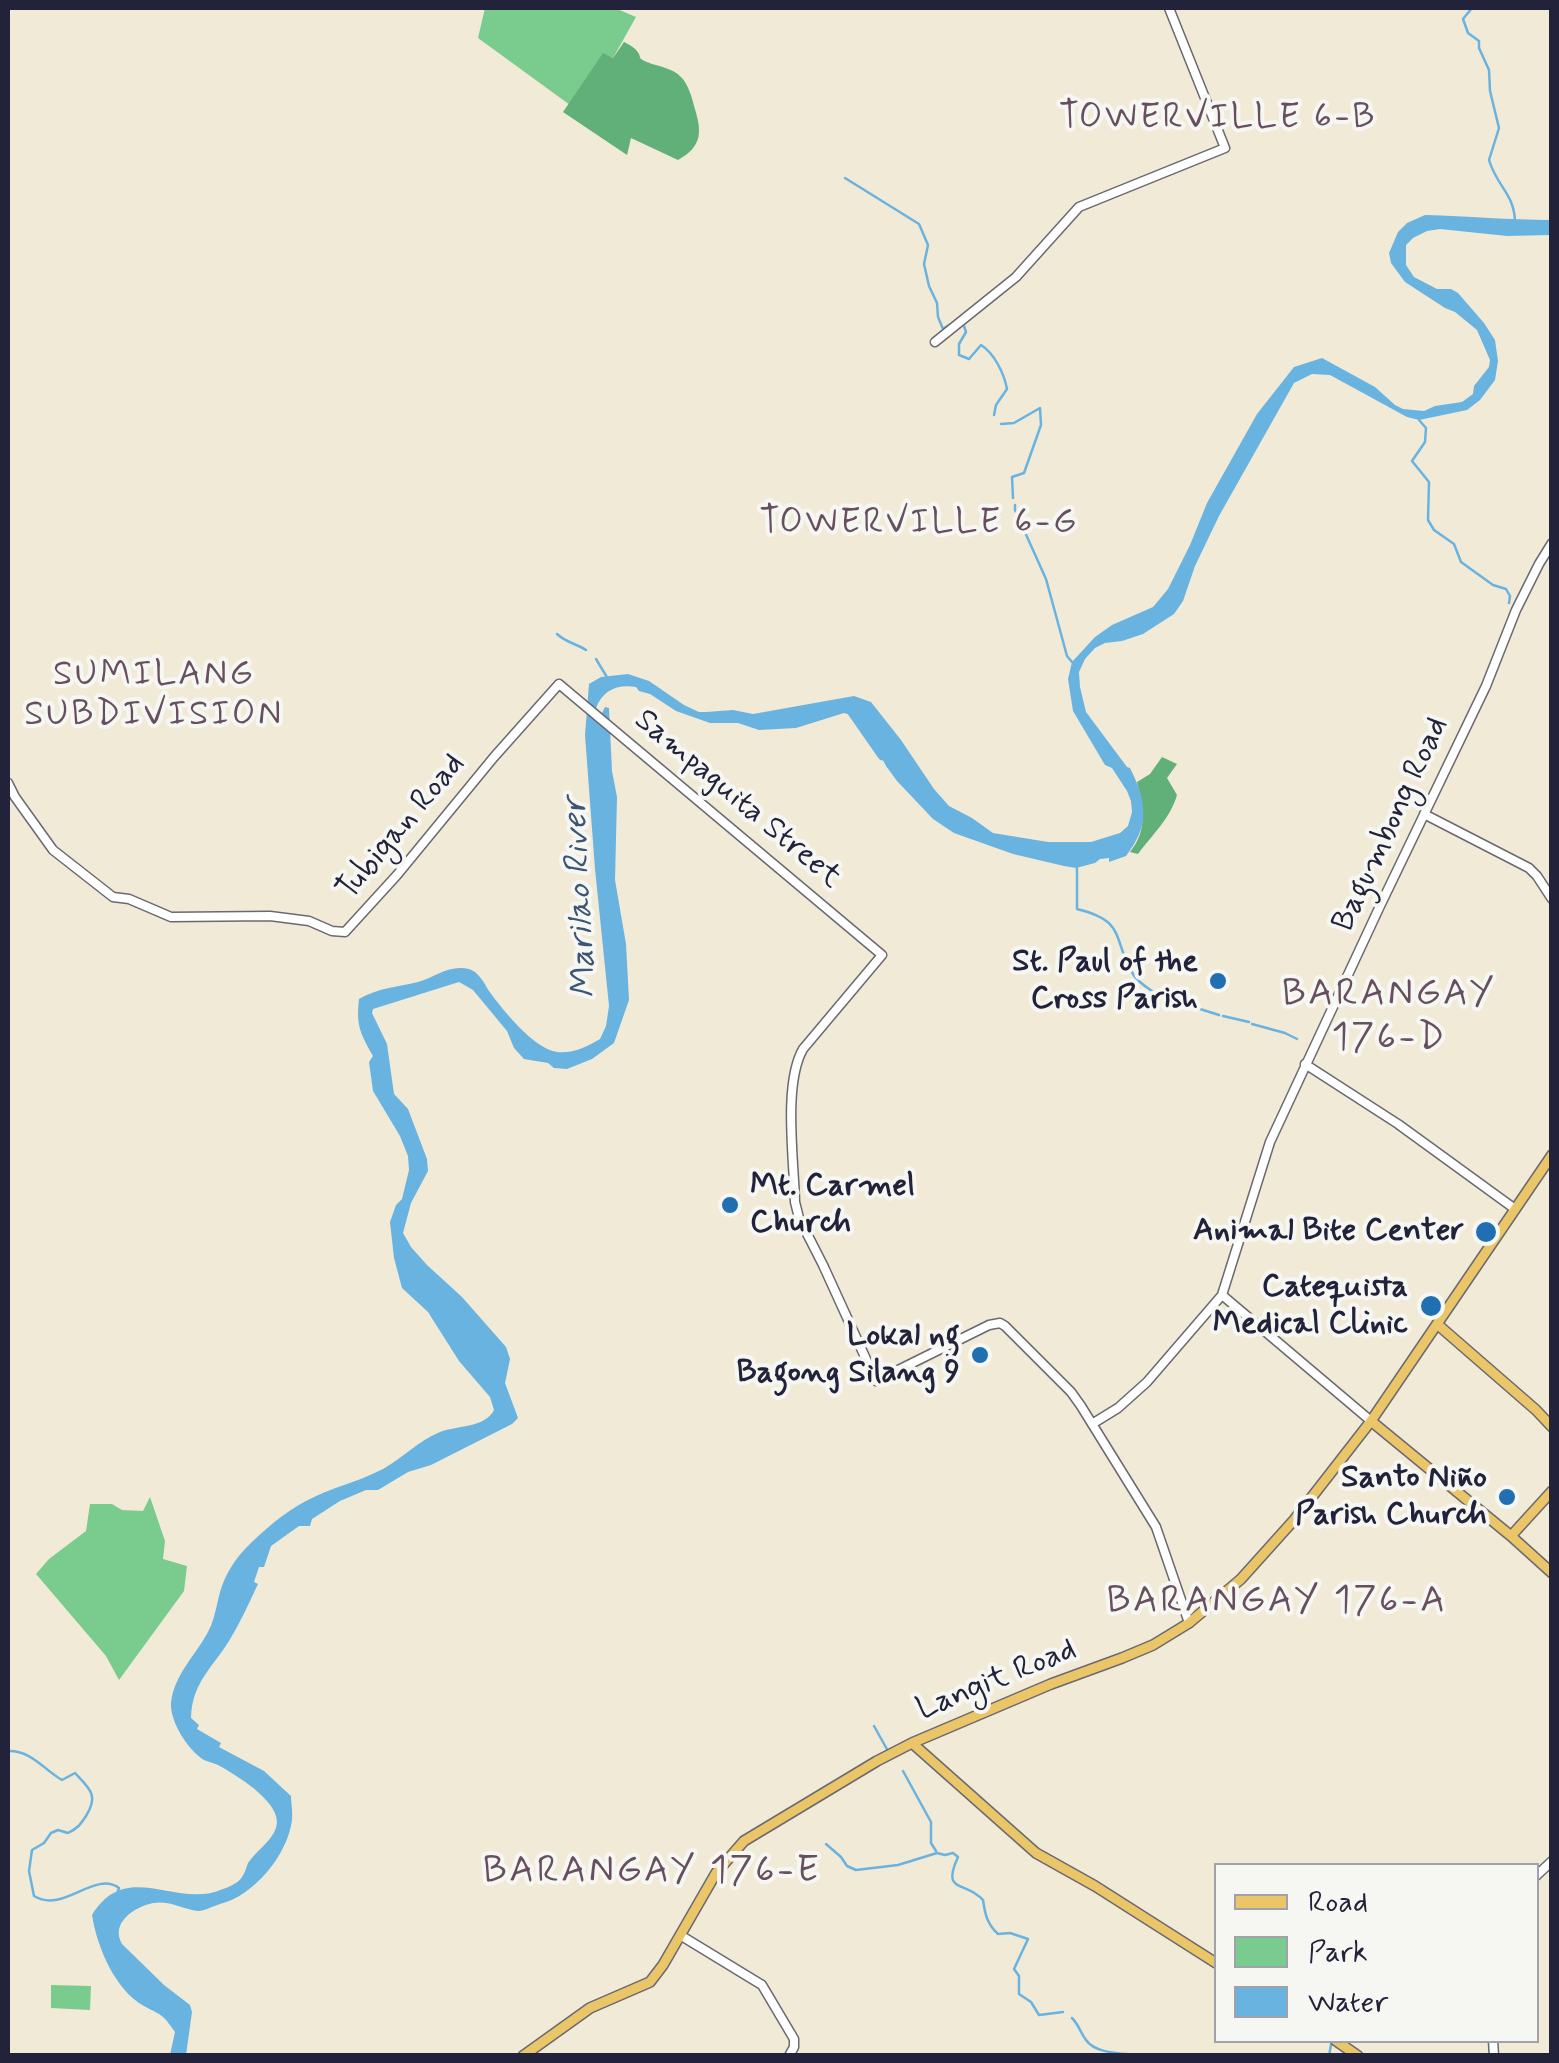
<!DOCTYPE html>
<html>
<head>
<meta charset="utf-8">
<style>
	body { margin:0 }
	#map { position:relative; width:1559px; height:2063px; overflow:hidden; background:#f1ead7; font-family:Mynerve,sans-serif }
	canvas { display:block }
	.frame { position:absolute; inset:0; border:10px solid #22223b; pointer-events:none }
	.legend { position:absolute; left:1214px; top:1863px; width:325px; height:180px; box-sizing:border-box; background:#f6f6f2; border:2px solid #a1a1a9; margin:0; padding:12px 18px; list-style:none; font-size:30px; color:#22223b }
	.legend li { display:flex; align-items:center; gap:20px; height:50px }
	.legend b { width:50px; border:2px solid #a1a1a9 }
</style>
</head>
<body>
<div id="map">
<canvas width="1559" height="2063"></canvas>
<div class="frame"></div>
<ul class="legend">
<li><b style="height:12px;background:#ebc669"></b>Road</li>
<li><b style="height:28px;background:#79cc8e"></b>Park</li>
<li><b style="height:28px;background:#69b3e1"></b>Water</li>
</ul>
</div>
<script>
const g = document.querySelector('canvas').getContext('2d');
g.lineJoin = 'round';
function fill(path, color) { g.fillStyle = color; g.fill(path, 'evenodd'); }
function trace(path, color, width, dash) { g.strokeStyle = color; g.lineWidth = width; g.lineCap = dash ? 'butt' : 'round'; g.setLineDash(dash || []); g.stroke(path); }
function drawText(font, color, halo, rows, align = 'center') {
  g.font = font + ' Mynerve,sans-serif'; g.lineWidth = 8; g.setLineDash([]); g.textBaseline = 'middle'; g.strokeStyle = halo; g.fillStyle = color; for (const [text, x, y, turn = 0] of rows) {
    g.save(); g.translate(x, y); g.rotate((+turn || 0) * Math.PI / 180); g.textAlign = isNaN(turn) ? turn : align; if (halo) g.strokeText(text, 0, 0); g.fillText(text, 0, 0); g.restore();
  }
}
const green = new Path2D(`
	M 485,8 L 615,8 L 636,17 L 613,58 L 603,54 L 570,105 L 478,38 Z
	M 150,1497 L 165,1541 L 163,1559 L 187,1566 L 184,1591 L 119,1680 L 106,1656 L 36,1574 L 49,1559 L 86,1531 L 90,1504 L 112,1504 L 122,1510 L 143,1511 Z
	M 51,1985 L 91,1986 L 90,2010 L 51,2008 Z`);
const forest = new Path2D(`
	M 624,42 C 628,44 634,47 637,51 C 643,59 636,57 647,62 C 658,67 672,67 682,78 C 688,85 692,97 694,106 C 702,131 703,146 678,160 L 631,138 L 627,155 L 563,112 L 603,53 L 613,58 Z
	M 1162,757 L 1177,764 L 1167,778 L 1177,795 C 1170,819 1152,835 1138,854 L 1130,852 C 1148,830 1143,808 1137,782 L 1150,774 Z`);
const water = new Path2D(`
	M 1425,215 C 1468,216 1509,220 1551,220 L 1551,235 L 1507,236 L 1440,229 L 1427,231 L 1413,238 L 1406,245 L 1406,265 L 1414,277 L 1437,289 L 1451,289 L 1458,293 L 1484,323 L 1495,340 L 1498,361 L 1495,380 L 1480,400 L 1467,410 L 1419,420 L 1407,417 L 1330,375 L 1312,374 L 1294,383 L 1219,516 L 1195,566 L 1183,601 L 1174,614 L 1143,634 L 1122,641 L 1105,643 L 1095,648 L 1085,659 L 1079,672 L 1080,687 L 1086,712 L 1127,767 L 1130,768 C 1147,802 1150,825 1126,856 L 1109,862 L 1109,858 L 1100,859 L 1095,863 L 1076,868 L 1064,866 L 1013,854 L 954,833 L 933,819 L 897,781 L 886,766 L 865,725 L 854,716 L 844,713 L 796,728 L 759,730 L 738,723 L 710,723 L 676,711 L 650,694 L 639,691 L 636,687 C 617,684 603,690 596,708 L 602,713 L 605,707 L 609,708 L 612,771 L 617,797 L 615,880 L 626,944 L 629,1000 L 614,1043 L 592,1059 L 567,1069 L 554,1068 L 548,1063 L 524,1059 L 514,1048 L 507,1031 L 473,990 L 459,982 L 373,1009 L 372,1013 L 387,1044 L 394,1094 L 408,1109 L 427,1159 L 428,1171 L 411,1203 L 403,1233 L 411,1247 L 427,1265 L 462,1297 L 506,1347 L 510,1359 L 505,1383 L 518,1418 L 512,1424 L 431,1465 L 408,1472 L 378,1490 L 366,1490 L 340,1501 L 312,1519 L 310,1526 L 299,1526 L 271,1546 L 264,1567 L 259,1567 L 254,1582 L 258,1584 C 249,1603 240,1623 229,1641 C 212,1668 192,1683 191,1718 L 199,1725 L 197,1729 L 221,1743 L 219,1747 L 264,1771 L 291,1796 C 291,1804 293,1812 292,1820 C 288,1854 254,1896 220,1904 C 213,1906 205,1911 198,1911 C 183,1909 169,1900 153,1903 C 134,1907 110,1923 122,1944 L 164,1985 L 190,2005 L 192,2012 L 186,2055 L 170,2055 L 175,2032 C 162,2013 162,2016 144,2006 C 115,1990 97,1947 92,1915 C 127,1858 176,1910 223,1889 C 229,1887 238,1883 242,1877 C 245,1873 246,1868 248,1863 C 256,1851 271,1842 276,1828 C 285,1804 236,1775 218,1765 C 214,1763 208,1762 204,1760 C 188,1750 170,1722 171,1703 C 174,1674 197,1654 209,1630 C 216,1616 217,1600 222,1586 C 227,1572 236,1558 246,1548 C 264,1530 283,1513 306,1501 C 330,1488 358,1482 383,1469 C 403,1458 418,1441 440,1432 C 458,1425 485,1428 494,1410 L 490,1397 L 459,1361 L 428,1312 L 402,1288 L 394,1258 L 390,1222 L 396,1205 L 402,1199 L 409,1170 L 408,1156 L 400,1136 L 373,1091 L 369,1062 L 373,1056 C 360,1033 356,1025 359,999 C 378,988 397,987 418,982 C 435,977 450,964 469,969 C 479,972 484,983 489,991 C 502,1009 534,1049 557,1052 C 572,1054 587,1047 600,1039 L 606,1026 L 609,1006 L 595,869 L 585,735 L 589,684 L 601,677 L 628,674 L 649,681 L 684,705 L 699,712 L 706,712 L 733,710 L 753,714 L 854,696 L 871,702 L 901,740 L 934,789 L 949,806 L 972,818 L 993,833 L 1048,842 L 1091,842 L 1120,833 L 1128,826 L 1132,812 L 1131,801 L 1127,791 L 1112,768 L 1105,765 L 1073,711 L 1068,679 L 1072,662 L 1095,637 L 1112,625 L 1153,607 L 1168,589 L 1190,545 L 1207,503 L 1257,414 L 1294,367 L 1322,358 L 1375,387 L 1395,405 L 1403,409 L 1424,411 L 1435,406 L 1462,402 L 1473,394 L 1474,386 L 1489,367 L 1490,360 L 1477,330 L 1455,312 L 1445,308 L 1405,282 L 1391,263 L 1389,253 L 1398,232 L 1407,223 Z`);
const stream = new Path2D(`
	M 1472,8 L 1463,19 L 1468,33 L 1479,41 L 1479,48 L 1489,70 L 1490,91 L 1499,128 L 1489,160 C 1497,187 1515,194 1515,223
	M 845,178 L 919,224 L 928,245 L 924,264 L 929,286 L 937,303 L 938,317 L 943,329 L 949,325
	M 964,326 L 966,332 L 959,344 L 959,355 L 969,359 L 981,345 C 994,353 1004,373 1007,389 L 996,405 L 994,415
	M 1419,420 L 1426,428 L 1425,442 L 1412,461 L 1429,482 L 1428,520 L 1434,530 L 1454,544 L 1461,562 L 1493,585 L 1506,589 L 1510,596 L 1509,603
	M 1001,424 L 1014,423 L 1040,408 L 1041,425 L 1024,473 L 1012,477 L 1013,498
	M 1015,505 L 1015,510 L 1046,579 L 1067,656 L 1072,662
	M 557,634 C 565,642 577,644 586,650
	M 596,659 L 608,679
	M 1077,868 L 1077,909 C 1127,921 1112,939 1133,974 C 1139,984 1150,989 1159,996
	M 1162,997 L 1219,1015
	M 1223,1016 L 1249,1022
	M 1252,1024 L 1285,1033 L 1297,1039
	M 874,1726 L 888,1751
	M 8,1751 C 31,1750 43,1769 62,1780 L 75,1773 C 90,1789 99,1795 86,1816 C 80,1825 78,1828 68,1833 L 58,1830 L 51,1833 L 44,1843 L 32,1850 L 29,1871 L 34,1896 C 64,1914 94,1870 119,1888 L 118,1891
	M 903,1771 L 931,1822 L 931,1843 L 936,1851
	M 826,1844 L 841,1857 L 847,1866 L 856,1870 L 898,1865 L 937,1853 L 945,1855 L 953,1853 L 958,1857 C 941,1894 965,1880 983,1900 C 985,1914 987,1924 998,1934 L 1010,1933 L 1028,1939 L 1014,1969 L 1019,1976 L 1019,1994 L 1031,2002 L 1039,2015 L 1063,2012
	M 1072,2018 C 1079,2025 1080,2032 1086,2040 C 1096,2055 1127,2053 1143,2056
	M 1329,2056 L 1331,2045`);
const river = new Path2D(`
	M 851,709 L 883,755`);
const minor = new Path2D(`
	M 935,342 L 1016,277 L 1079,207 L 1225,148 L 1169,8
	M 8,783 L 15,797 L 53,850 L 113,897 L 129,899 L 171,917 L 270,916 L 309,921 L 332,931 L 345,932 L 397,875 L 494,757 L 559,684 L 882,955 L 803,1049 C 783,1084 794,1160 795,1202 L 799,1218 L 823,1265 L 876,1381 L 989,1325 L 1000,1323 L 1005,1326 L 1071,1392 L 1081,1406 L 1156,1527 L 1189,1623
	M 1424,814 L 1529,868 L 1537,876 L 1552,899
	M 1305,1064 L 1398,1124 L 1515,1209
	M 1222,1295 L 1371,1421
	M 1092,1424 L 1118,1408 L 1147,1382 L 1222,1295 L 1270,1142 L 1380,906 L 1486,686 L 1516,610 L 1539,564 L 1552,543
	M 1536,1876 L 1552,1861
	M 680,1935 L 762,1985 L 794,2039 L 794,2047 L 789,2056
	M 1493,2040 L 1494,2056`);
const major = new Path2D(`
	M 1437,1324 L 1536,1410 L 1552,1427
	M 1371,1421 L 1511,1536 L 1552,1573
	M 1511,1536 L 1552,1491
	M 912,1743 L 1036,1853 L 1095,1886 L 1216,1963
	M 1335,2040 L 1358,2056
	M 523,2056 L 590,2008 L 650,1982 L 663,1965 L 716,1873 L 744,1841 L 877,1761 L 912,1743 L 1051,1684 L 1122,1658 L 1153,1645 L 1189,1623 L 1241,1579 L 1294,1520 L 1371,1421 L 1552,1155`);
const markers = [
	[1218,981,10,"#1f6fb2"],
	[730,1205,10,"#1f6fb2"],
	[1486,1232,12,"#1f6fb2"],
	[1431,1306,12,"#1f6fb2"],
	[980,1355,10,"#1f6fb2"],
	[1507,1497,10,"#1f6fb2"]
];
const streetNames = [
	["Sampaguita Street",737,800,40],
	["Bagumbong Road",1392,825,-65],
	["Tubigan Road",402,828,-50],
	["Langit Road",997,1681,-22]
];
const poiNames = [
	["St. Paul of the",1198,963],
	["Cross Parish",1198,1000],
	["Mt. Carmel",750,1187,"left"],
	["Church",750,1224,"left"],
	["Animal Bite Center",1464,1232],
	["Catequista",1408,1288],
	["Medical Clinic",1408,1325],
	["Lokal ng",960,1337],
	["Bagong Silang 9",960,1374],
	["Santo Niño",1487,1479],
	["Parish Church",1487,1516]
];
const neighbourhoodNames = [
	["TOWERVILLE 6-B",1218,120],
	["TOWERVILLE 6-G",919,525],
	["SUMILANG",154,677],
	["SUBDIVISION",154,717]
];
const waterNames = [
	["Marilao River",582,898,-93]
];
const quarterNames = [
	["BARANGAY",1389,996],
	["176-D",1389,1040],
	["BARANGAY 176-A",1277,1603],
	["BARANGAY 176-E",652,1873]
];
fill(green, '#79cc8e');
fill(forest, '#62b079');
fill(water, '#69b3e1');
trace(stream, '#69b3e1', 2.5);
trace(river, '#69b3e1', 11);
trace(minor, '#6a6872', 11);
trace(major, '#6a6872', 12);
trace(minor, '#fff', 8);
trace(major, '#ebc669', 9);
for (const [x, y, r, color] of markers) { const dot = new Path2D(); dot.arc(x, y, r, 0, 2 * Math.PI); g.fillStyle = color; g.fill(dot); trace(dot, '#f6f6f2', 4); }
drawText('32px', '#22223b', '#f6f6f2', streetNames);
drawText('bold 32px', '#22223b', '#f6f6f2', poiNames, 'right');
g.letterSpacing = '2.5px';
drawText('35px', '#67505e', '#f6f6f2', neighbourhoodNames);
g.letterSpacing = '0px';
drawText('italic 35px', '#3b5575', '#f6f6f2', waterNames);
g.letterSpacing = '2.5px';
drawText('38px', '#67505e', '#f6f6f2', quarterNames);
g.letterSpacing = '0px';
</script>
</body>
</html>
